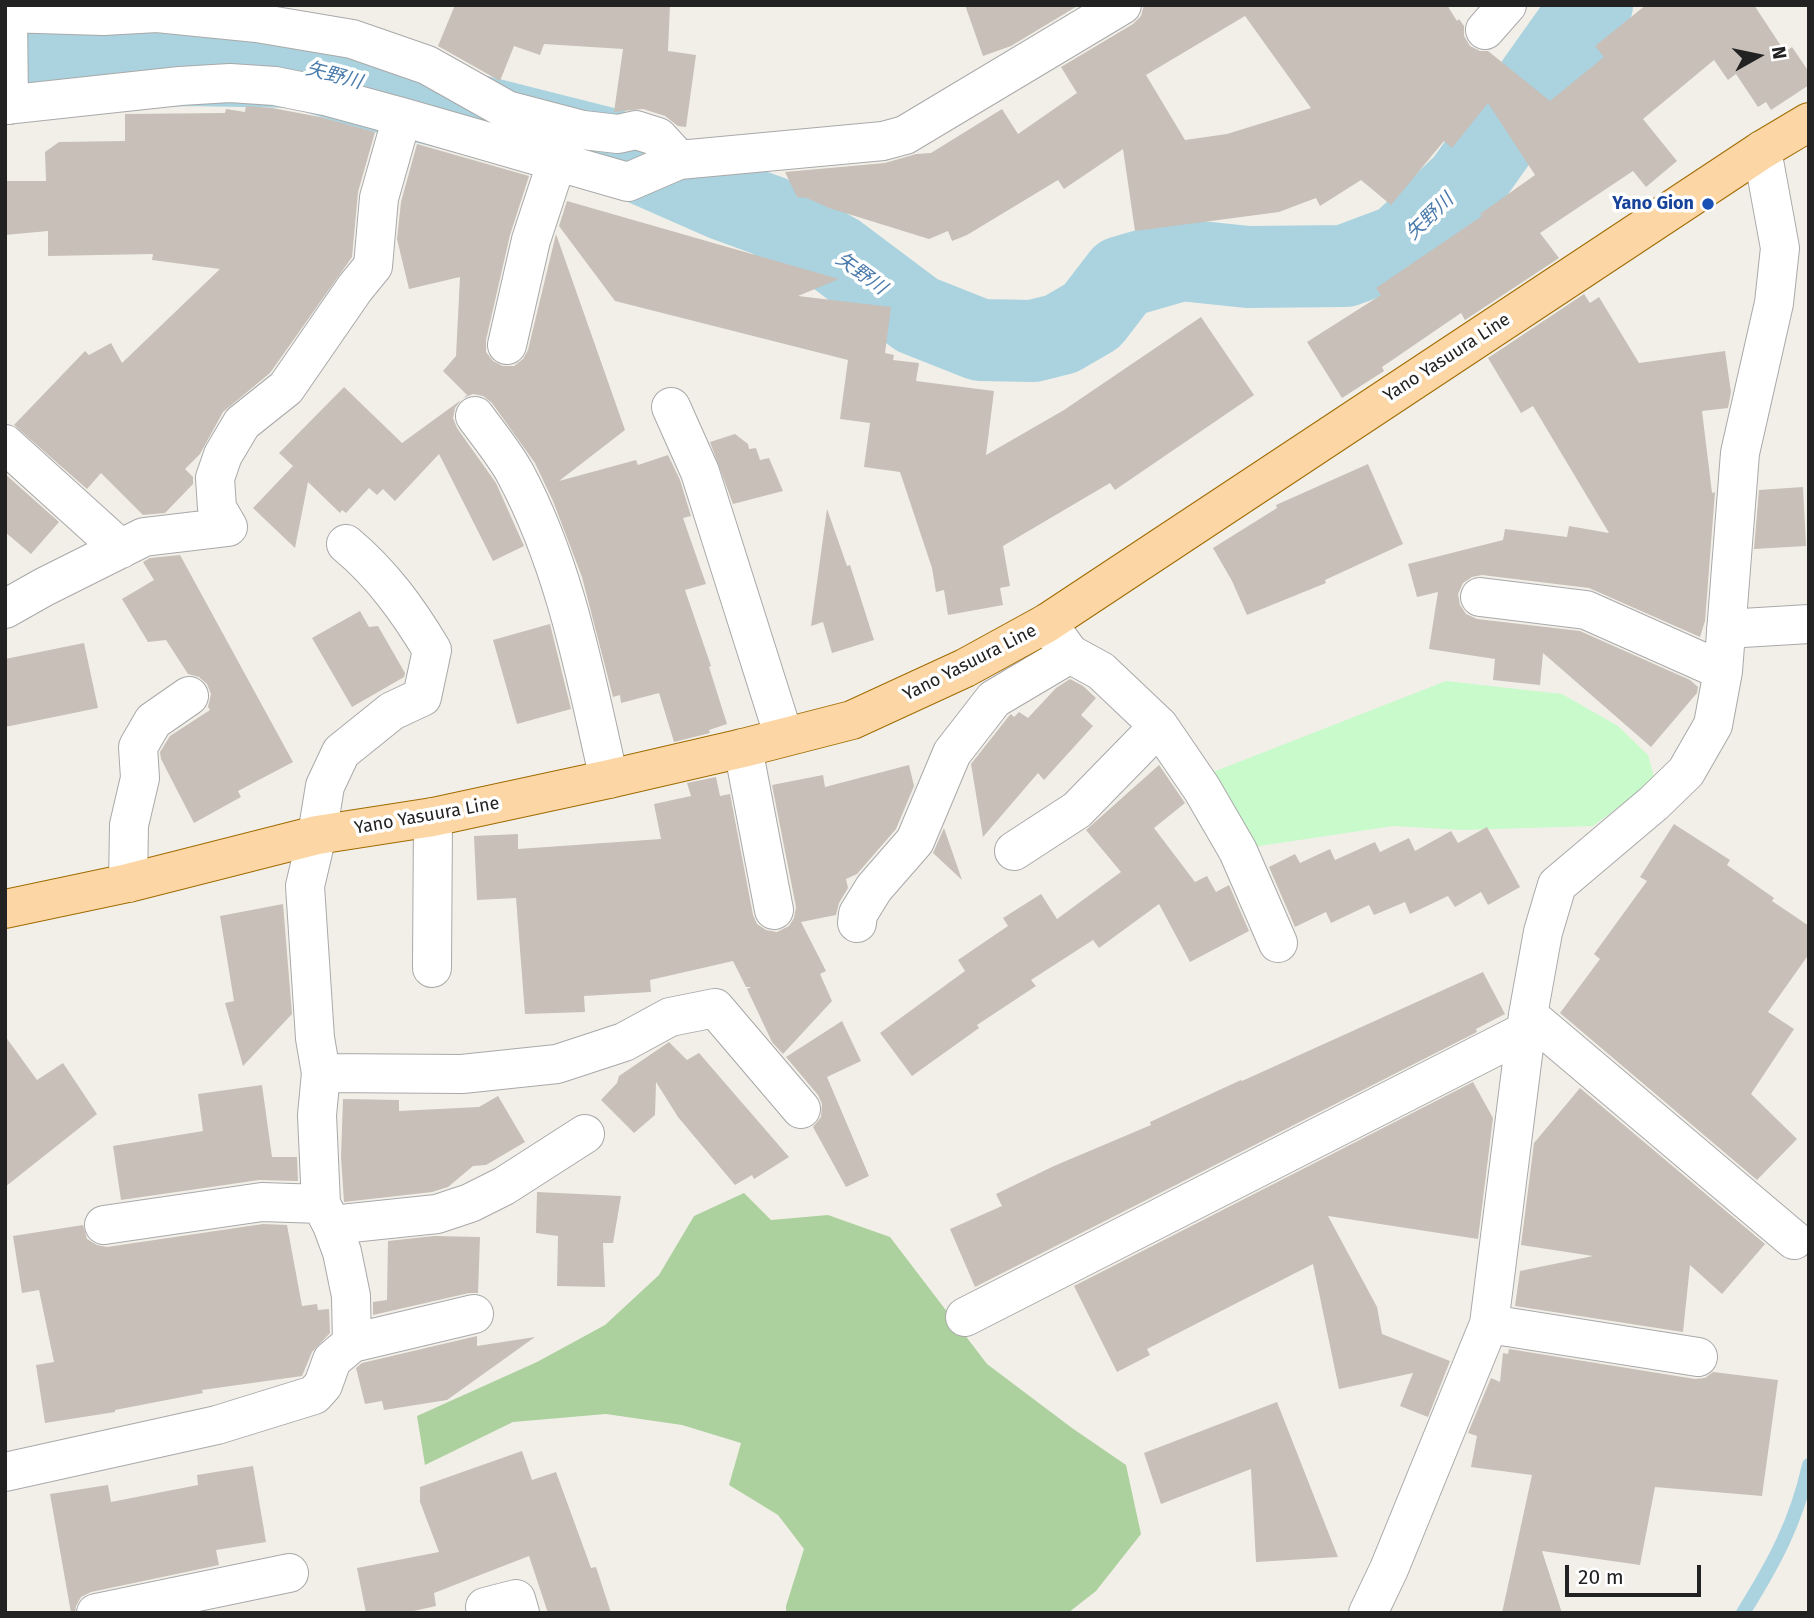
<!DOCTYPE html>
<html>
<head>
<meta charset="utf-8">
<style>
	body { margin:0 }
	#map { position:relative; width:1814px; height:1618px; overflow:hidden; background:#f2efe9; font-family:"Fira Sans",sans-serif }
	canvas { display:block }
	.frame { position:absolute; inset:0; border:7px solid #222; pointer-events:none }
	.north { position:absolute; left:1723px; top:21px; width:70px; height:70px; -webkit-text-stroke:5px #fff; paint-order:stroke; rotate:81deg; font-size:19px; font-weight:700; line-height:28px; text-align:center; color:#222 }
	.north::after { content:''; display:block; margin:auto; width:24px; height:32px; background:#222; clip-path:polygon(50% 0,100% 100%,50% 72%,0 100%) }
	.scale { position:absolute; left:1565px; top:1565px; width:136px; height:32px; box-sizing:border-box; border:4px solid #222; border-top:0; padding-left:9px; font-size:21px; line-height:24px; white-space:nowrap; color:#222; -webkit-text-stroke:5px #fff; paint-order:stroke }
</style>
</head>
<body>
<div id="map">
<canvas width="1814" height="1618"></canvas>
<div class="frame"></div>
<div class="north">N</div>
<div class="scale">20 m</div>
</div>
<script>
const g = document.querySelector('canvas').getContext('2d');
g.lineJoin = 'round';
function fill(path, color) { g.fillStyle = color; g.fill(path, 'evenodd'); }
function trace(path, color, width, dash) { g.strokeStyle = color; g.lineWidth = width; g.lineCap = dash ? 'butt' : 'round'; g.setLineDash(dash || []); g.stroke(path); }
function drawText(font, color, halo, rows, align = 'center') {
  g.font = font + ' "Fira Sans","Noto Sans JP",sans-serif'; g.lineWidth = 7; g.setLineDash([]); g.textBaseline = 'middle'; g.strokeStyle = halo; g.fillStyle = color; for (const [text, x, y, turn = 0] of rows) {
    g.save(); g.translate(x, y); g.rotate((+turn || 0) * Math.PI / 180); g.textAlign = isNaN(turn) ? turn : align; if (halo) g.strokeText(text, 0, 0); g.fillText(text, 0, 0); g.restore();
  }
}
const forest = new Path2D(`
	M 744,1193 L 771,1220 L 828,1215 L 890,1237 L 987,1364 L 1072,1428 L 1126,1465 L 1141,1534 L 1096,1591 L 1068,1613 L 786,1613 L 786,1606 L 804,1549 L 778,1515 L 729,1485 L 741,1443 L 682,1425 L 606,1414 L 513,1422 L 425,1465 L 417,1416 L 537,1362 L 605,1325 L 659,1275 L 694,1216 Z`);
const park = new Path2D(`
	M 1446,681 L 1562,694 L 1618,726 L 1648,755 L 1655,780 L 1593,826 L 1462,830 L 1393,826 L 1253,847 L 1213,772 Z`);
const stream = new Path2D(`
	M 1743,1613 C 1774,1563 1796,1523 1809,1465`);
const river = new Path2D(`
	M 5,74 L 187,65 L 299,67 L 352,84 L 609,149 L 725,200 L 769,216 L 837,255 L 917,315 L 980,340 L 1033,341 L 1061,334 L 1092,316 L 1122,277 L 1181,260 L 1248,267 L 1345,266 L 1401,245 L 1465,184 L 1592,5`);
const building = new Path2D(`
	M 455,5 L 670,5 L 668,51 L 696,55 L 686,127 L 678,126 L 665,116 L 643,109 L 614,112 L 623,49 L 544,44 L 540,55 L 514,46 L 500,81 L 438,46 Z
	M 965,5 L 1079,5 L 1011,46 L 983,56 Z
	M 1144,5 L 1447,5 L 1457,21 L 1459,19 L 1464,26 L 1464,36 L 1470,46 L 1480,51 L 1488,51 L 1550,101 L 1604,57 L 1595,46 L 1646,5 L 1754,5 L 1785,52 L 1792,47 L 1809,72 L 1809,85 L 1771,110 L 1766,102 L 1758,107 L 1736,74 L 1728,80 L 1714,60 L 1643,119 L 1677,161 L 1646,187 L 1633,171 L 1540,233 L 1559,258 L 1465,320 L 1461,313 L 1382,367 L 1384,371 L 1342,398 L 1307,342 L 1381,295 L 1376,288 L 1482,216 L 1480,214 L 1535,175 L 1488,103 L 1452,148 L 1444,141 L 1391,205 L 1361,180 L 1320,206 L 1316,198 L 1279,212 L 1135,231 L 1123,149 L 1064,189 L 1058,180 L 967,235 L 952,241 L 948,231 L 929,239 L 829,208 L 807,198 L 797,197 L 785,172 L 885,163 L 916,154 L 931,153 L 1002,109 L 1018,134 L 1077,93 L 1061,67 L 1133,24 L 1141,16 ZM 1245,16 L 1311,108 L 1227,134 L 1185,140 L 1146,75 Z
	M 246,106 L 272,108 L 320,117 L 375,132 L 358,192 L 352,257 L 270,373 L 223,412 L 200,454 L 185,469 L 193,477 L 193,484 L 165,513 L 143,515 L 101,473 L 87,489 L 14,425 L 85,351 L 89,355 L 111,343 L 122,363 L 220,269 L 152,260 L 153,254 L 48,256 L 48,231 L 5,235 L 5,181 L 46,181 L 45,152 L 59,142 L 125,141 L 125,114 L 225,113 L 226,109 L 245,112 Z
	M 417,144 L 529,176 L 510,235 L 486,340 L 486,352 L 493,361 L 503,366 L 514,366 L 523,359 L 528,350 L 556,234 L 625,430 L 559,481 L 636,460 L 638,465 L 668,455 L 680,480 L 691,516 L 683,518 L 706,584 L 685,590 L 711,666 L 709,667 L 727,724 L 709,730 L 710,733 L 674,742 L 659,693 L 621,703 L 620,695 L 613,697 L 582,577 L 553,501 L 535,463 L 492,403 L 483,396 L 473,394 L 463,398 L 467,395 L 443,371 L 456,356 L 460,277 L 409,289 L 397,239 L 401,202 Z
	M 567,201 L 839,279 L 798,296 L 891,307 L 885,353 L 894,355 L 893,360 L 919,363 L 916,381 L 994,391 L 986,455 L 1064,410 L 1201,317 L 1254,395 L 1115,490 L 1110,483 L 1003,546 L 1010,586 L 1000,588 L 1003,605 L 948,615 L 944,590 L 936,592 L 932,568 L 900,472 L 864,467 L 870,423 L 840,419 L 848,360 L 615,301 L 559,226 Z
	M 1584,294 L 1590,303 L 1599,297 L 1639,363 L 1725,351 L 1731,392 L 1728,408 L 1702,411 L 1712,493 L 1715,492 L 1705,621 L 1700,637 L 1589,588 L 1482,575 L 1472,577 L 1463,583 L 1458,594 L 1460,605 L 1466,614 L 1477,619 L 1580,631 L 1690,680 L 1698,687 L 1697,693 L 1651,747 L 1543,653 L 1540,685 L 1493,680 L 1495,659 L 1429,649 L 1438,592 L 1417,597 L 1408,564 L 1503,540 L 1505,529 L 1567,537 L 1569,526 L 1609,533 L 1533,406 L 1521,413 L 1488,358 Z
	M 344,387 L 402,443 L 461,400 L 455,408 L 453,418 L 457,428 L 496,483 L 524,546 L 493,561 L 439,454 L 395,501 L 383,489 L 377,495 L 369,488 L 346,513 L 342,510 L 340,513 L 308,482 L 295,548 L 253,508 L 293,466 L 279,453 Z
	M 735,434 L 748,444 L 749,449 L 756,448 L 760,460 L 769,458 L 783,491 L 733,504 L 710,442 Z
	M 1368,464 L 1403,544 L 1325,580 L 1326,583 L 1247,615 L 1232,581 L 1213,548 L 1277,508 L 1276,505 Z
	M 5,474 L 59,522 L 31,554 L 5,532 Z
	M 1803,487 L 1806,546 L 1754,549 L 1759,490 Z
	M 827,509 L 847,566 L 850,565 L 874,640 L 832,653 L 823,622 L 811,626 Z
	M 180,555 L 293,762 L 238,791 L 241,797 L 194,823 L 161,759 L 160,752 L 170,736 L 210,710 L 208,707 L 211,694 L 207,684 L 199,677 L 188,674 L 166,640 L 148,642 L 122,599 L 154,580 L 143,562 L 150,558 Z
	M 360,611 L 369,627 L 378,626 L 405,673 L 404,677 L 352,707 L 312,638 Z
	M 550,624 L 571,709 L 517,724 L 493,640 Z
	M 84,643 L 98,708 L 5,727 L 5,659 Z
	M 1070,679 L 1083,686 L 1096,698 L 1081,715 L 1093,726 L 1044,780 L 1038,773 L 983,837 L 971,764 L 1009,716 L 1011,714 L 1014,717 L 1019,712 L 1028,718 L 1056,688 Z
	M 909,765 L 914,786 L 896,829 L 857,874 L 846,879 L 848,888 L 839,903 L 836,915 L 801,922 L 826,971 L 820,974 L 832,1001 L 783,1054 L 772,1042 L 747,989 L 751,987 L 746,987 L 733,961 L 650,980 L 651,992 L 584,996 L 585,1012 L 525,1014 L 516,898 L 477,900 L 474,836 L 518,834 L 518,849 L 661,839 L 654,804 L 691,796 L 687,783 L 716,777 L 720,796 L 730,794 L 753,915 L 757,924 L 766,930 L 777,932 L 789,926 L 794,918 L 796,907 L 772,785 L 823,775 L 825,787 Z
	M 1159,765 L 1185,803 L 1154,828 L 1195,882 L 1207,876 L 1216,892 L 1229,885 L 1249,931 L 1190,962 L 1159,904 L 1099,948 L 1093,940 L 1031,980 L 1036,986 L 977,1025 L 979,1028 L 912,1076 L 880,1033 L 965,971 L 958,960 L 1008,926 L 1003,918 L 1041,894 L 1057,919 L 1121,872 L 1086,830 Z
	M 1674,824 L 1730,860 L 1727,865 L 1774,898 L 1772,901 L 1809,926 L 1809,954 L 1768,1012 L 1794,1029 L 1751,1094 L 1797,1139 L 1757,1180 L 1560,1013 L 1600,959 L 1594,954 L 1647,881 L 1640,877 Z
	M 1487,827 L 1520,887 L 1488,905 L 1481,892 L 1455,907 L 1448,896 L 1410,914 L 1405,902 L 1374,915 L 1369,905 L 1331,923 L 1326,912 L 1295,927 L 1269,867 L 1295,854 L 1300,863 L 1330,849 L 1335,860 L 1375,842 L 1380,852 L 1409,838 L 1415,851 L 1451,831 L 1458,843 Z
	M 944,828 L 962,880 L 933,853 Z
	M 283,904 L 292,1014 L 243,1066 L 225,1003 L 234,1001 L 220,916 Z
	M 1483,972 L 1505,1014 L 1476,1029 L 1477,1032 L 975,1287 L 950,1229 L 1002,1206 L 996,1194 L 1054,1166 L 1151,1125 L 1150,1122 L 1241,1080 L 1242,1081 Z
	M 842,1021 L 861,1061 L 827,1077 L 869,1176 L 846,1187 L 813,1127 L 821,1117 L 822,1104 L 818,1095 L 786,1057 Z
	M 5,1036 L 37,1080 L 63,1063 L 97,1114 L 5,1187 Z
	M 669,1042 L 687,1060 L 699,1053 L 789,1157 L 754,1179 L 752,1175 L 735,1185 L 678,1117 L 656,1082 L 655,1115 L 634,1133 L 601,1100 L 617,1083 L 619,1076 Z
	M 1473,1082 L 1493,1118 L 1478,1239 L 1328,1216 L 1377,1307 L 1382,1334 L 1450,1361 L 1428,1417 L 1400,1406 L 1413,1373 L 1339,1389 L 1313,1264 L 1147,1349 L 1150,1355 L 1117,1372 L 1074,1286 Z
	M 262,1085 L 272,1157 L 297,1157 L 298,1181 L 259,1180 L 121,1200 L 113,1146 L 203,1131 L 198,1094 Z
	M 1580,1088 L 1765,1244 L 1722,1294 L 1690,1265 L 1683,1332 L 1515,1306 L 1520,1271 L 1593,1256 L 1521,1245 L 1534,1143 Z
	M 498,1096 L 525,1142 L 486,1165 L 473,1166 L 448,1187 L 432,1192 L 344,1202 L 341,1157 L 343,1099 L 399,1100 L 399,1111 L 479,1107 Z
	M 537,1192 L 621,1196 L 613,1243 L 603,1243 L 605,1287 L 557,1286 L 558,1236 L 536,1233 Z
	M 263,1224 L 287,1225 L 302,1306 L 317,1304 L 318,1310 L 329,1309 L 330,1333 L 312,1352 L 302,1376 L 202,1390 L 203,1393 L 115,1410 L 115,1412 L 45,1423 L 36,1365 L 54,1362 L 39,1290 L 22,1293 L 13,1236 L 83,1225 L 87,1239 L 97,1245 L 107,1247 Z
	M 434,1236 L 480,1237 L 478,1293 L 469,1293 L 373,1315 L 373,1302 L 387,1300 L 388,1241 Z
	M 477,1336 L 477,1346 L 535,1337 L 447,1400 L 384,1410 L 382,1401 L 365,1404 L 356,1368 L 362,1363 Z
	M 1509,1349 L 1695,1379 L 1705,1378 L 1713,1372 L 1778,1380 L 1762,1496 L 1655,1487 L 1640,1565 L 1542,1551 L 1562,1613 L 1502,1613 L 1532,1475 L 1471,1467 L 1477,1436 L 1468,1433 L 1491,1378 L 1500,1382 L 1503,1353 L 1508,1354 Z
	M 1277,1402 L 1321,1514 L 1338,1557 L 1256,1562 L 1251,1469 L 1161,1504 L 1144,1453 Z
	M 522,1451 L 532,1480 L 556,1472 L 591,1568 L 596,1567 L 611,1613 L 548,1613 L 529,1556 L 434,1593 L 436,1606 L 405,1613 L 366,1613 L 357,1568 L 439,1552 L 420,1502 L 420,1487 Z
	M 253,1466 L 266,1542 L 216,1550 L 219,1565 L 91,1592 L 81,1597 L 76,1606 L 75,1613 L 71,1613 L 50,1494 L 108,1485 L 111,1502 L 198,1485 L 197,1475 Z`);
const minor = new Path2D(`
	M 5,13 L 103,16 L 157,13 L 257,23 L 352,39 L 427,65 L 507,110 L 583,130 L 618,134 L 636,130 L 658,137 L 679,160
	M 8,15 L 9,105
	M 1485,30 L 1507,5
	M 5,105 L 180,86 L 230,83 L 275,86 L 325,96 L 402,117 L 628,182 L 679,160 L 883,141 L 905,135 L 1122,5
	M 507,345 L 531,240 L 557,161
	M 671,407 L 700,472 L 784,737
	M 475,416 C 488,434 504,453 515,473 C 566,568 585,675 609,779
	M 5,444 L 121,549
	M 1480,597 L 1586,610 L 1723,671
	M 5,609 L 44,587 L 144,537 L 228,527 L 217,508 L 215,478 L 223,455 L 242,423 L 286,388 L 355,288 L 373,266 L 379,198 L 402,117
	M 1047,623 L 1070,654 L 1101,671 L 1159,726 L 1202,789 L 1238,851 L 1278,943
	M 1726,629 L 1809,624
	M 743,748 L 774,910
	M 1014,851 L 1077,810 L 1159,726
	M 128,883 L 129,825 L 140,778 L 138,747 L 153,721 L 189,696
	M 857,923 L 858,914 L 874,888 L 915,841 L 952,753 L 994,699 L 1070,654
	M 432,968 L 433,817
	M 1528,1015 L 1794,1240
	M 321,1073 L 462,1074 L 557,1064 L 624,1042 L 670,1017 L 715,1008 L 801,1109
	M 104,1225 L 262,1202 L 321,1204
	M 332,1225 L 437,1214 L 470,1203 L 504,1186 L 585,1134
	M 965,1317 L 1526,1031
	M 1489,1324 L 1698,1357
	M 352,1343 L 474,1314
	M 5,1472 L 217,1425 L 314,1395 L 323,1385 L 332,1360 L 352,1343 L 351,1296 L 342,1252 L 332,1225 L 321,1204 L 317,1115 L 321,1073 L 315,1038 L 305,886 L 317,835 L 325,786 L 341,752 L 392,711 L 422,697 L 432,650 C 408,610 382,574 346,544
	M 485,1607 L 516,1599 L 520,1613
	M 96,1613 L 289,1573
	M 1368,1613 L 1389,1569 L 1489,1324 L 1528,1015 L 1543,932 L 1557,885 L 1654,803 L 1686,772 L 1713,725 L 1723,671 L 1740,453 L 1774,303 L 1780,248 L 1762,150`);
const major = new Path2D(`
	M 5,909 L 128,883 L 317,835 L 433,817 L 609,779 L 743,748 L 852,720 L 965,668 L 1047,623 L 1762,150 L 1809,122`);
const markers = [
	[1708,204,7,"#1a4fb4"]
];
const transitNames = [
	["Yano Gion",1694,204]
];
const streetNames = [
	["Yano Yasuura Line",1447,358,-33],
	["Yano Yasuura Line",970,663,-27],
	["Yano Yasuura Line",427,816,-10]
];
const waterNames = [
	["矢野川",334,76,15],
	["矢野川",1430,217,-44],
	["矢野川",861,274,36]
];
fill(forest, '#add19e');
fill(park, '#c8facc');
trace(stream, '#aad3df', 14);
trace(river, '#aad3df', 82);
fill(building, '#c7bfb8');
trace(minor, '#a9a9a9', 40);
trace(major, '#a06b00', 40);
trace(minor, '#fff', 38);
trace(major, '#fcd6a4', 38);
for (const [x, y, r, color] of markers) { const dot = new Path2D(); dot.arc(x, y, r, 0, 2 * Math.PI); g.fillStyle = color; g.fill(dot); trace(dot, '#fff', 2.5); }
drawText('bold 18px', '#164399', '#fff', transitNames, 'right');
drawText('18px', '#222', '#fff', streetNames);
drawText('italic 19px', '#4a7aab', '#fff', waterNames);
</script>
</body>
</html>
